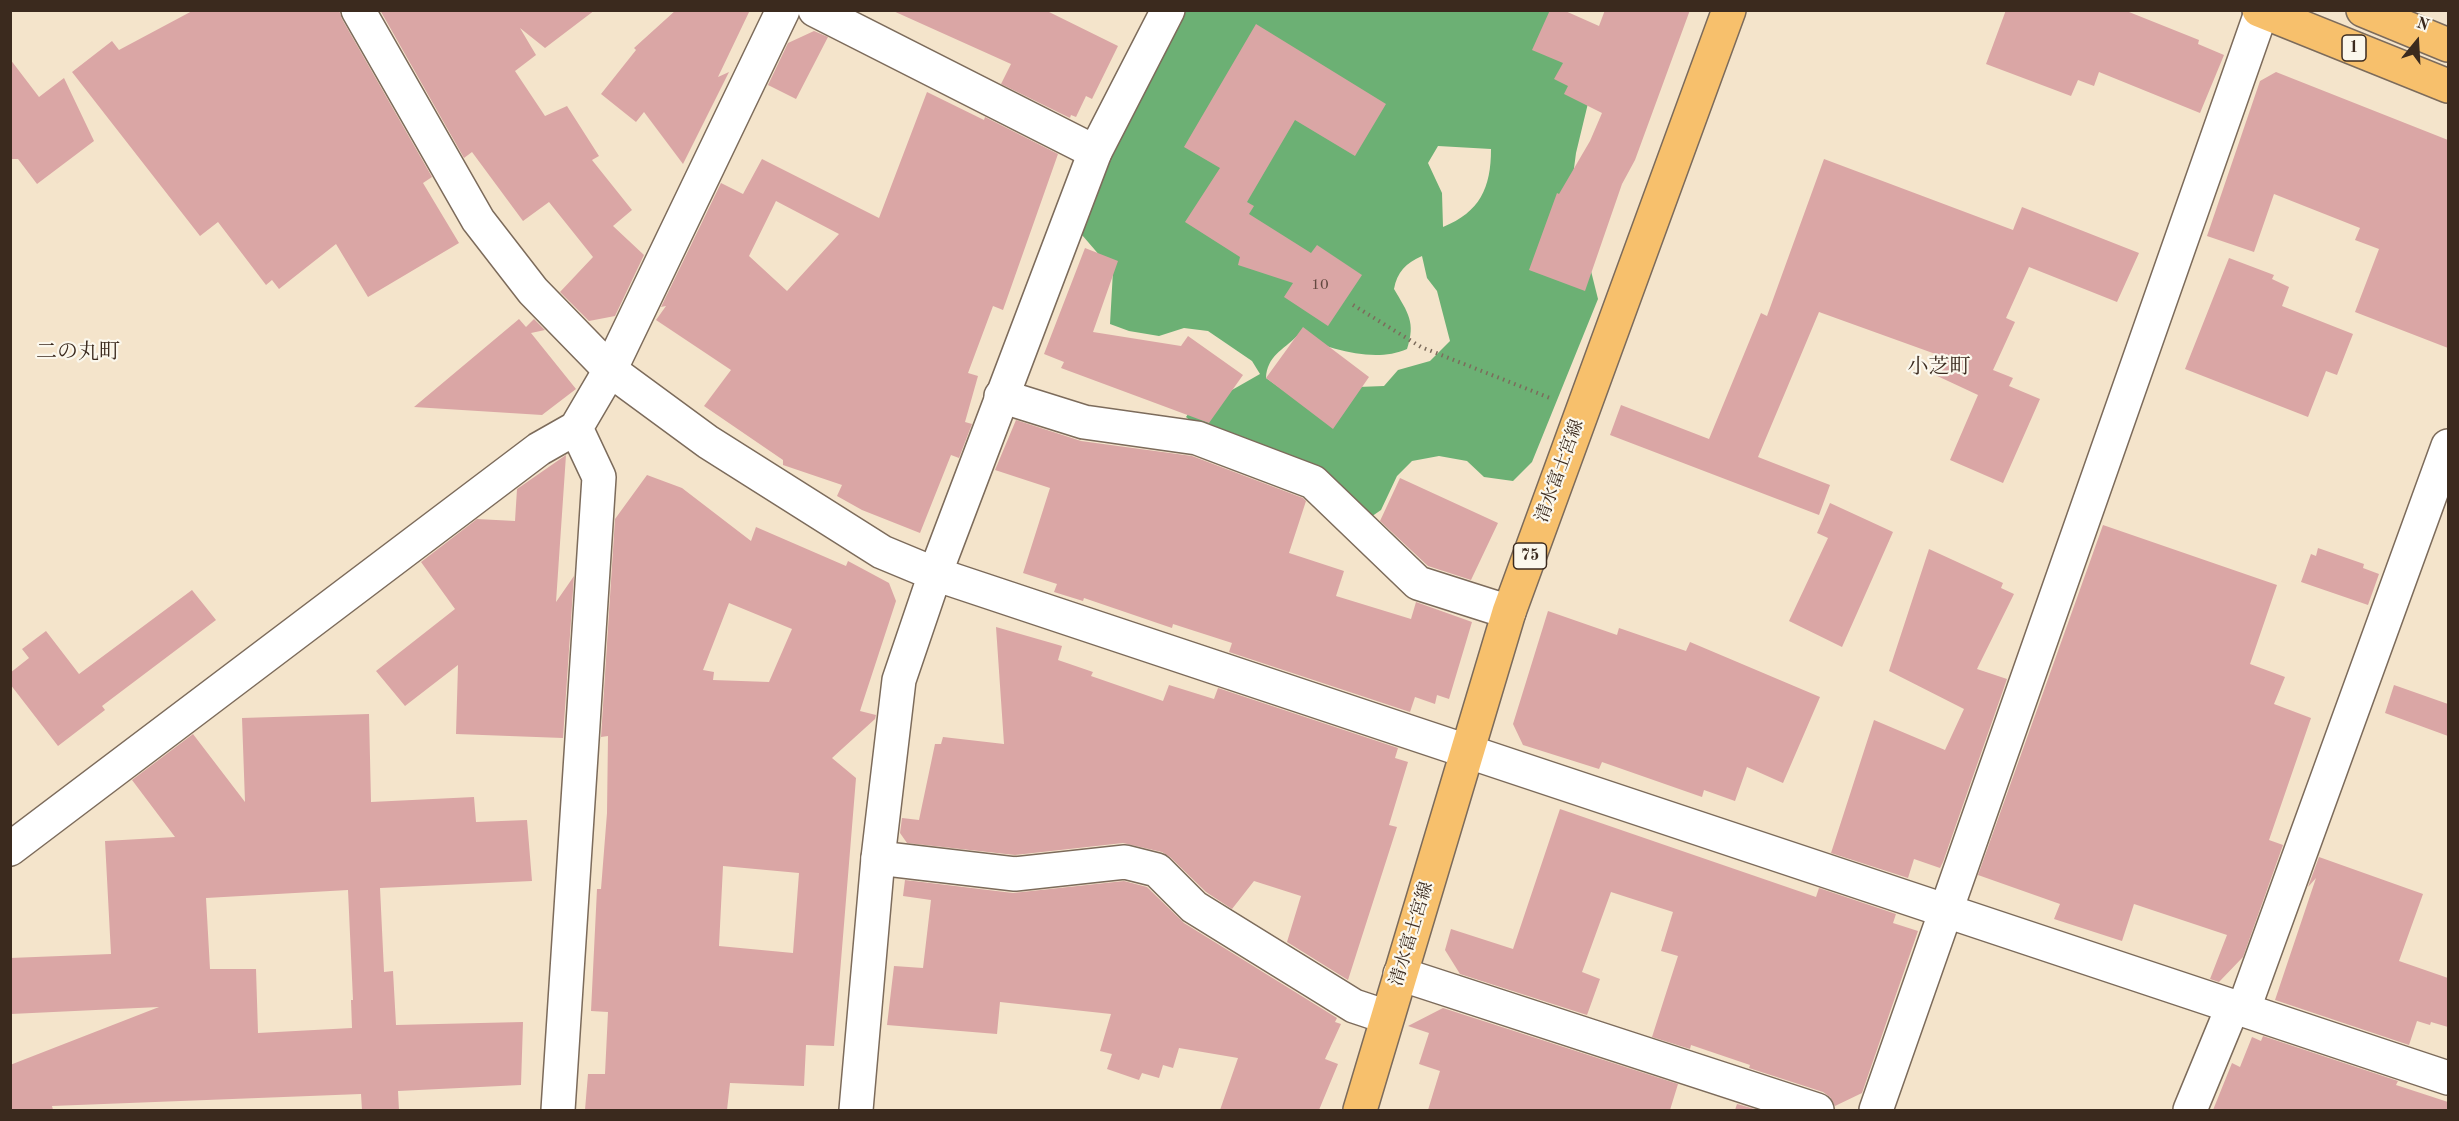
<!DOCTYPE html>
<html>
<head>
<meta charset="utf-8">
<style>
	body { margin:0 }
	#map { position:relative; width:2459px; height:1121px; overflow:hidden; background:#f4e4cb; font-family:"Old Standard TT",serif }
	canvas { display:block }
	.frame { position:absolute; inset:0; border:12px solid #3b2a1e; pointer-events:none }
	.north { position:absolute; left:2387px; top:12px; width:60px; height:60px; -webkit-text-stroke:4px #fbf7ec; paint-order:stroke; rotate:18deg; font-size:16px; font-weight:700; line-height:24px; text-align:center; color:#3b2a1e }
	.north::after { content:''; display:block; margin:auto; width:21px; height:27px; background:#3b2a1e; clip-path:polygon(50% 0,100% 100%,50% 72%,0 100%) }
</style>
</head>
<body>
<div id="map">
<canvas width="2459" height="1121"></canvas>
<div class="frame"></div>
<div class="north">N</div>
</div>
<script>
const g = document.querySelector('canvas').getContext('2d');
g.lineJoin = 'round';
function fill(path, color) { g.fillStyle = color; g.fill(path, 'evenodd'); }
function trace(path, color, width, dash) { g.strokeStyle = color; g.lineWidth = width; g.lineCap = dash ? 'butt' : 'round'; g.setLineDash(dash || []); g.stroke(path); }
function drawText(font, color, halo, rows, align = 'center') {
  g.font = font + ' "Old Standard TT","Noto Serif JP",serif'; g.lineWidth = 4.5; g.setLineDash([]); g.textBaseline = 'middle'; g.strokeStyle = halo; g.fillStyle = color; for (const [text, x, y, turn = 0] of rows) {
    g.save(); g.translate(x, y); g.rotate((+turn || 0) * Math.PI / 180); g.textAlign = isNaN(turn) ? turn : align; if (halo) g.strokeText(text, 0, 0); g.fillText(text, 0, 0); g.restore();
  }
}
const forest = new Path2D(`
	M 1157,11 L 1559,11 L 1590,95 L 1576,153 L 1571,191 L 1598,299 L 1532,462 L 1513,481 L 1484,477 L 1467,461 L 1439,456 L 1412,461 L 1397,476 L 1381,510 L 1368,519 L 1206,434 L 1186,417 L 1197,402 L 1232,390 L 1260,374 L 1252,361 L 1208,331 L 1184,328 L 1159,336 L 1129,331 L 1110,324 L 1113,271 L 1070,221 ZM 1438,146 L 1491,149 C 1491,188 1480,212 1443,227 L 1442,193 L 1428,163 ZM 1422,256 L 1427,278 L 1437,291 L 1450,341 L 1430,361 L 1398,370 L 1384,386 L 1358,387 L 1296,399 L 1266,378 C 1267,356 1283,350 1297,336 C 1330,348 1373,364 1407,349 C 1416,322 1408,313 1394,289 C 1397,272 1406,263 1422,256 Z`);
const building = new Path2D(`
	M 194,10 L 339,10 L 342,19 L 432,177 L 423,183 L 459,243 L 368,297 L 336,244 L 279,289 L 272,280 L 266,285 L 218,222 L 200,236 L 72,72 L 112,41 L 119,50 Z
	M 380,10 L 595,10 L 545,48 L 520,28 L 536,55 L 515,71 L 545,116 L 567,106 L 599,156 L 592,160 L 632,210 L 613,226 L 644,255 L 615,316 L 589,321 L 560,292 L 593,257 L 549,202 L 523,221 L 472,152 L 464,158 Z
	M 676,10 L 750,10 L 718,77 L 729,72 L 683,164 L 644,112 L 636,122 L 601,94 L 636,50 L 634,48 Z
	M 891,10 L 1045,10 L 1118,46 L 1092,99 L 1086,96 L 1076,117 L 1071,115 L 1070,118 L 1001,84 L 1011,64 Z
	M 1550,10 L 1563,10 L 1599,26 L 1605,10 L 1690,10 L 1635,160 L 1622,184 L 1585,291 L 1529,270 L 1557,193 L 1559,194 L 1590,141 L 1602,113 L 1564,94 L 1568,86 L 1554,79 L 1563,63 L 1532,50 Z
	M 2006,10 L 2124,10 L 2199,40 L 2198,44 L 2224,55 L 2200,113 L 2099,72 L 2094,86 L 2078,80 L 2071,96 L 1986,64 Z
	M 1256,24 L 1386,104 L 1355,156 L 1295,120 L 1247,202 L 1254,206 L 1249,214 L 1311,253 L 1317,245 L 1362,275 L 1328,326 L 1284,297 L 1293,283 L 1238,265 L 1240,257 L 1185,222 L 1220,168 L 1184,147 Z
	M 814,31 L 828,37 L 796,99 L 768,85 L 788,43 Z
	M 10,59 L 39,97 L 64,78 L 94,141 L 37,184 L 18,159 L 10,159 Z
	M 2276,72 L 2448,140 L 2448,348 L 2355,312 L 2379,249 L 2355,240 L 2360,228 L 2274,194 L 2254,252 L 2207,236 L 2260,81 Z
	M 927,92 L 984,120 L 985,117 L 1058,154 L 1003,310 L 993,306 L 968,373 L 978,376 L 965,422 L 972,424 L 959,458 L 951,455 L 920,533 L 862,510 L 837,496 L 842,485 L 783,465 L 783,460 L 704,406 L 731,370 L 656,320 L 666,306 L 661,307 L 721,183 L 743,194 L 762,159 L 879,218 ZM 776,201 L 839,234 L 787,291 L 749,256 Z
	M 1824,159 L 2013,230 L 2022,207 L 2139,253 L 2117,302 L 2029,267 L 2006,318 L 2015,322 L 1993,370 L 2013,378 L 2009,386 L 2040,399 L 2003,483 L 1950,460 L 1978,395 L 1933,374 L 1941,356 L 1819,312 L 1758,457 L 1830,485 L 1819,515 L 1610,435 L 1621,405 L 1709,439 L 1761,313 L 1767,316 Z
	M 1085,248 L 1118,261 L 1093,332 L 1181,346 L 1188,336 L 1243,375 L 1209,423 L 1061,368 L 1064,362 L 1044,354 Z
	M 2229,258 L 2274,275 L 2272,279 L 2289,287 L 2282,306 L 2353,334 L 2337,375 L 2326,371 L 2308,417 L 2185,369 Z
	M 519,319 L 526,327 L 534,319 L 545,330 L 531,333 L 576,389 L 542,415 L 414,407 Z
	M 1303,327 L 1369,377 L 1333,429 L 1266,378 Z
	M 1016,420 L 1081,441 L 1192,456 L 1303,498 L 1306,501 L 1289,553 L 1344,571 L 1336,596 L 1411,619 L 1416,602 L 1472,622 L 1449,699 L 1437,695 L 1435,704 L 1415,697 L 1410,712 L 1229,652 L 1232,643 L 1173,624 L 1172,628 L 1084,598 L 1083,601 L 1054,592 L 1057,584 L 1023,573 L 1050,488 L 995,470 Z
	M 566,455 L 556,602 L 574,576 L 563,738 L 456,734 L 458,665 L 405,706 L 376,671 L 455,609 L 421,562 L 477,519 L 515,521 L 517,489 Z
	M 647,475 L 682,488 L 751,541 L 756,527 L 846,566 L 848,561 L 889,583 L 896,601 L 860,711 L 876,715 L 875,719 L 832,758 L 856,778 L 834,1046 L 806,1045 L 804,1086 L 730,1083 L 727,1110 L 585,1110 L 588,1074 L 605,1074 L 608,1012 L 591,1011 L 597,889 L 601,889 L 607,813 L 608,736 L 601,737 L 615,519 ZM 729,603 L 792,629 L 769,682 L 713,680 L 714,672 L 703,670 ZM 723,866 L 799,873 L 793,953 L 719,946 Z
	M 1400,478 L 1498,523 L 1471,580 L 1428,566 L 1380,521 Z
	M 1830,503 L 1893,532 L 1842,647 L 1789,621 L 1828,538 L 1817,533 Z
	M 2103,525 L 2277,585 L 2250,664 L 2285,677 L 2274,704 L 2311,718 L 2269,840 L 2283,845 L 2243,957 L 2219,982 L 2210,979 L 2227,935 L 2134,904 L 2122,941 L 2054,919 L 2060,904 L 1978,875 Z
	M 2318,548 L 2364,564 L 2363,568 L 2379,574 L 2368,605 L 2301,582 L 2311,554 L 2316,556 Z
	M 1929,549 L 2003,583 L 2001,588 L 2014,594 L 1977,669 L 2007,679 L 1943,862 L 1940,868 L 1914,859 L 1908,878 L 1831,853 L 1874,720 L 1945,750 L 1964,709 L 1889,671 Z
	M 192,590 L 216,620 L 102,706 L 105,710 L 58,746 L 10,684 L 10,673 L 29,658 L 22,649 L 46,631 L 79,674 Z
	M 1548,611 L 1617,635 L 1619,628 L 1686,651 L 1690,642 L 1820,697 L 1783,783 L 1747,767 L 1735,801 L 1704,790 L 1702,797 L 1602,762 L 1599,769 L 1523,745 L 1513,724 Z
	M 996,627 L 1062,646 L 1058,660 L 1093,672 L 1091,676 L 1163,701 L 1169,685 L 1214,699 L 1218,688 L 1398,748 L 1395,758 L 1408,762 L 1389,825 L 1397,827 L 1348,980 L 1287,942 L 1301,896 L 1254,881 L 1232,909 L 1206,892 L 1170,857 L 1162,852 L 1123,843 L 1015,855 L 907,843 L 900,833 L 902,818 L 919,820 L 935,744 L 941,744 L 943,737 L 1004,744 Z
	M 2394,685 L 2448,704 L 2448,736 L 2385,713 Z
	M 369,714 L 371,802 L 474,797 L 476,822 L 527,820 L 532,881 L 380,888 L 384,972 L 393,971 L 396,1025 L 523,1022 L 521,1085 L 398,1091 L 399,1110 L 362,1110 L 361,1094 L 52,1106 L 53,1110 L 10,1110 L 10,1065 L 159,1007 L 11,1014 L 10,958 L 111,954 L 105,841 L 175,837 L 132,780 L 193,734 L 245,802 L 242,718 ZM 348,890 L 353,1000 L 351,1000 L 352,1028 L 258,1033 L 256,969 L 210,969 L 206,898 Z
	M 1560,809 L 1816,897 L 1819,888 L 1896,914 L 1893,923 L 1918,931 L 1862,1093 L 1835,1106 L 1830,1097 L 1823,1092 L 1749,1068 L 1750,1065 L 1691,1045 L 1690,1049 L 1652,1037 L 1678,956 L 1661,951 L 1673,912 L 1611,892 L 1582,972 L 1600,979 L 1587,1015 L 1460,974 L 1445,950 L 1451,929 L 1513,949 Z
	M 2319,857 L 2423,894 L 2399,961 L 2448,978 L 2448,1027 L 2431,1022 L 2430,1025 L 2417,1021 L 2409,1045 L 2275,1000 L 2316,878 L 2308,887 Z
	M 905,880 L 1013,893 L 1124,881 L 1147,887 L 1184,923 L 1337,1018 L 1335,1022 L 1341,1024 L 1325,1059 L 1338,1064 L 1319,1110 L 1220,1110 L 1238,1058 L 1179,1048 L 1173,1068 L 1163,1065 L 1159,1078 L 1142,1073 L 1139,1080 L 1107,1069 L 1112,1054 L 1100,1051 L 1111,1014 L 1000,1002 L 997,1034 L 887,1025 L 894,966 L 923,968 L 931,900 L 903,896 Z
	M 1443,1008 L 1678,1084 L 1670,1110 L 1428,1110 L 1440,1071 L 1419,1064 L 1429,1033 L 1408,1026 Z
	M 2263,1036 L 2398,1081 L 2396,1085 L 2448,1102 L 2448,1110 L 2213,1110 L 2232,1063 L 2240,1067 L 2252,1037 L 2261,1041 Z
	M 1737,1104 L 1758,1110 L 1735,1110 Z`);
const path = new Path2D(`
	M 1353,305 L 1421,347 L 1550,398`);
const minor = new Path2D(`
	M 815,10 L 1095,152
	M 1001,396 L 1084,422 L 1197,438 L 1313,482 L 1418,583 L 1509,612
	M 10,849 L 539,449 L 576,428 L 610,370 L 783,10
	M 878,858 L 1015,874 L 1125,862 L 1157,870 L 1194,907 L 1354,1006 L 1387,1017
	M 1400,974 L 1817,1110
	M 2244,1008 L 2448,446
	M 558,1110 L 599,477 L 576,428
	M 1876,1110 L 2262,10
	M 2190,1110 L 2233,1006`);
const tertiary = new Path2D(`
	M 358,10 L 478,220 L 533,291 L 610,370 L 708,442 L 882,552 L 935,574 L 2448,1078
	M 856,1110 L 878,858 L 899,680 L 935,574 L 1095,152 L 1168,10`);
const primary = new Path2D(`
	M 1360,1110 L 1509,612 L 1729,10`);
const trunk = new Path2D(`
	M 2259,10 L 2448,86
	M 2363,10 L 2448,45`);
const numberNames = [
	["10",1320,285]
];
const shields = [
	[2354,48,24],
	[1530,556,33]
];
const shieldNames = [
	["1",2354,48],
	["75",1530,556]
];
const streetNames = [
	["清水富士宮線",1560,471,-70],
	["清水富士宮線",1412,934,-73]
];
const quarterNames = [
	["二の丸町",78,352],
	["小芝町",1939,367]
];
fill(forest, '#6cb074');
fill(building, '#daa6a5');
trace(minor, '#7c6b5b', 36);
trace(tertiary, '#7c6b5b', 36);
trace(primary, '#7c6b5b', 36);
trace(trunk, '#7c6b5b', 36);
trace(path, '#7c6b5b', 4, [1.5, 4.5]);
trace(minor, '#fff', 33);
trace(tertiary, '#fff', 33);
trace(primary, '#f7c06c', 33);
trace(trunk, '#f7c06c', 33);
drawText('15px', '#634940', null, numberNames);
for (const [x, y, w] of shields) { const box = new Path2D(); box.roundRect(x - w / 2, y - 13, w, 26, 4.5); g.fillStyle = '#fbf7ec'; g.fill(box); trace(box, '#3b2a1e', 1.5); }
drawText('bold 16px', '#3b2a1e', null, shieldNames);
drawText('18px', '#3b2a1e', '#fbf7ec', streetNames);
drawText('21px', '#3b2a1e', '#fbf7ec', quarterNames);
</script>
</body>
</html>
